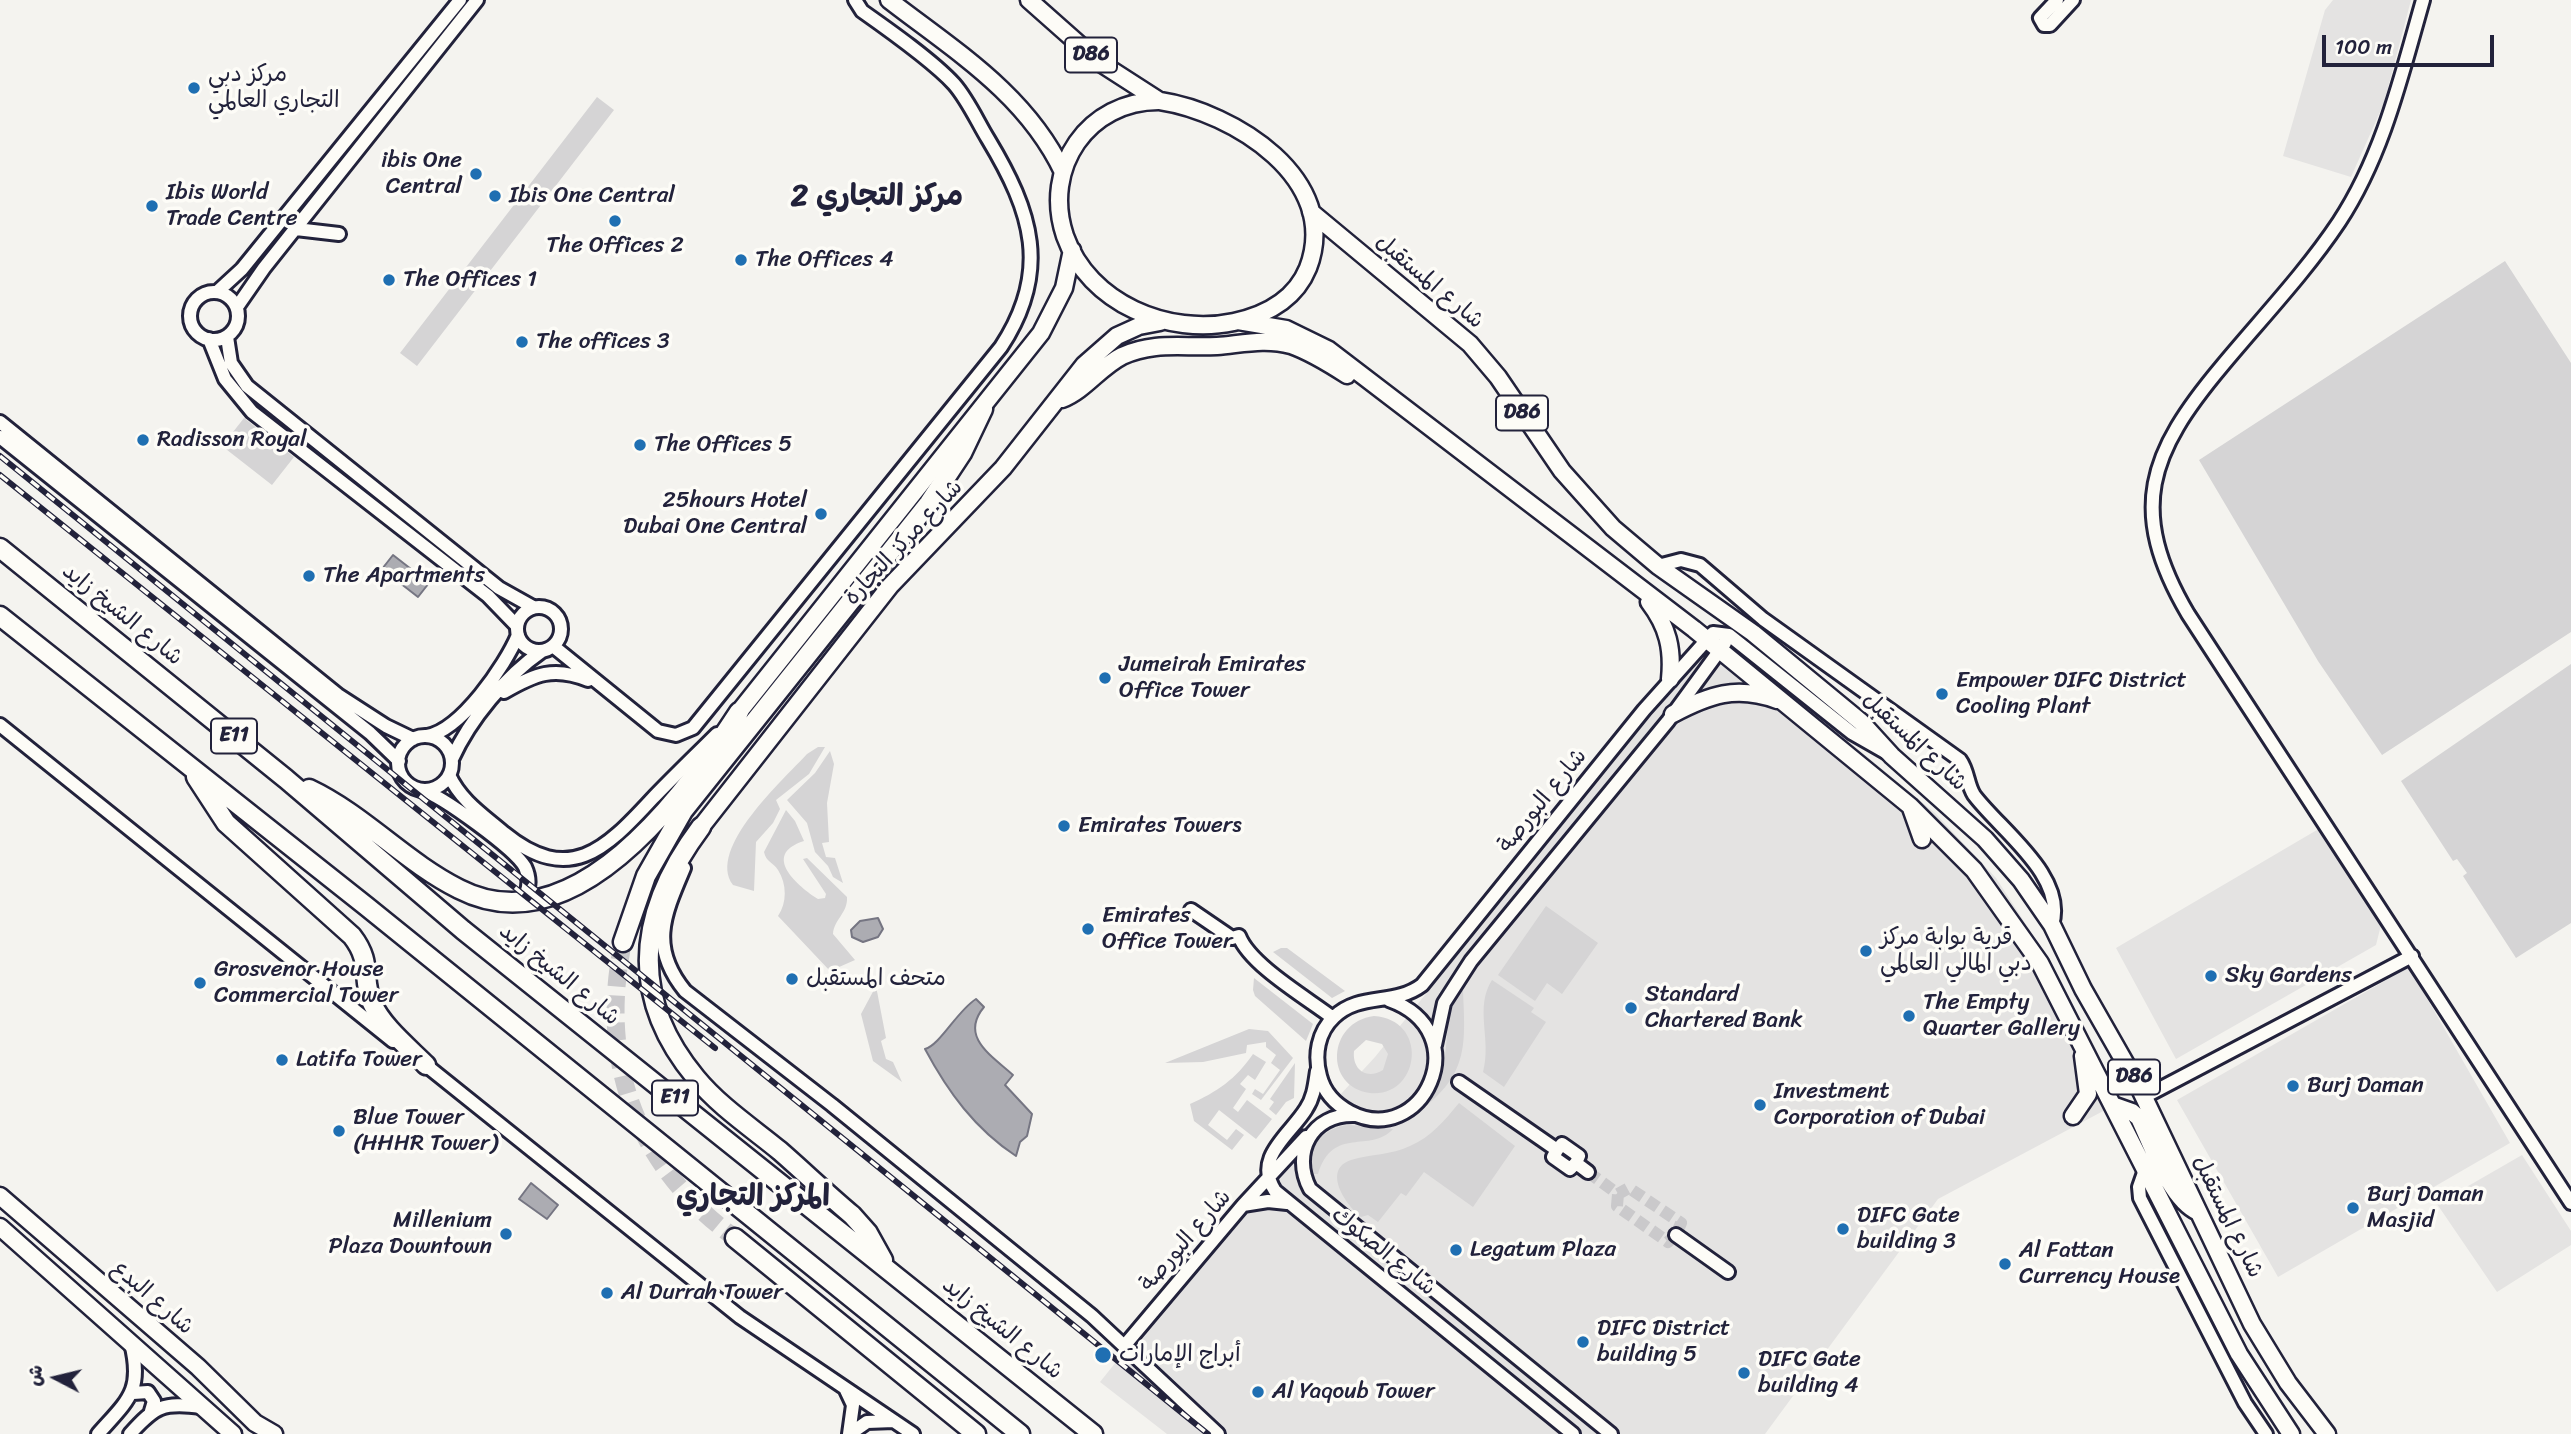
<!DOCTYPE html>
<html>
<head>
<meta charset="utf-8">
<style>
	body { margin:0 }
	#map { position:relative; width:2571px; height:1434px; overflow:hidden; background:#f4f3ef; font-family:Sriracha,"Playpen Sans Arabic",sans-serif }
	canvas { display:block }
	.north { position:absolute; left:21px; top:1343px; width:70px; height:70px; -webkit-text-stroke:5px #fdfcf7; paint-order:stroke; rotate:277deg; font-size:19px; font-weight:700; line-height:28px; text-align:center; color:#22223b }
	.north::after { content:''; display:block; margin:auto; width:24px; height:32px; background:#22223b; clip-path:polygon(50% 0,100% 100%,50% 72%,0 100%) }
	.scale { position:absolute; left:2322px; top:35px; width:172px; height:32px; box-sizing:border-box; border:4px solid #22223b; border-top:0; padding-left:9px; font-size:21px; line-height:24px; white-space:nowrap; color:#22223b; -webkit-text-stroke:5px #fdfcf7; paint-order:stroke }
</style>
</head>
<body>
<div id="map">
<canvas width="2571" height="1434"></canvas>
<div class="north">ش</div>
<div class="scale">100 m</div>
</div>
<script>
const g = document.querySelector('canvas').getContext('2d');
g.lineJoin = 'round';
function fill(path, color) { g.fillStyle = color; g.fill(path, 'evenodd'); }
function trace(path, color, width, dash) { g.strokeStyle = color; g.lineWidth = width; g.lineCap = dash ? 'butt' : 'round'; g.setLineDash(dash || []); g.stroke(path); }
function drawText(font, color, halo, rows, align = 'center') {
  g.font = font + ' Sriracha,"Playpen Sans Arabic",sans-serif'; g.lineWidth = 7; g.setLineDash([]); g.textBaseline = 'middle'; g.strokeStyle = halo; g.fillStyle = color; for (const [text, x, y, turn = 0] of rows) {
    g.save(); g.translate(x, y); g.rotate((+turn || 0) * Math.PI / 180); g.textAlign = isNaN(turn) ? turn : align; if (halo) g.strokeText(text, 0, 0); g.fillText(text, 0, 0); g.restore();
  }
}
const built = new Path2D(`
	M 2333,0 L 2411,0 L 2384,103 L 2351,177 L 2283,156 L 2325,10 Z
	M 1717,632 L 1935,813 L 1996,878 L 2044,952 L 2122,1101 L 1938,1199 L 1765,1434 L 1167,1434 L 1100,1382 L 1259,1183 L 1375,1057 Z
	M 2322,827 L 2381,925 L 2376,945 L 2176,1059 L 2116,948 Z
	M 2409,967 L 2510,1143 L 2278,1277 L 2177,1100 Z
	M 2522,1155 L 2571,1231 L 2571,1245 L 2497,1292 L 2437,1204 Z`);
const green = new Path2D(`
	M 597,97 L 614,110 L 417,366 L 400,353 Z
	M 2505,261 L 2571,363 L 2571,632 L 2382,755 L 2318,661 L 2199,460 Z
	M 244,418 L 294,457 L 272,485 L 222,446 Z
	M 2571,664 L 2571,923 L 2516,958 L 2463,876 L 2467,873 L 2457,859 L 2453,861 L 2401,781 Z
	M 818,747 L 825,747 L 809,774 L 776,800 L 780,809 L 773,823 L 756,842 L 754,891 L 733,885 C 706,849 784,779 807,754 Z
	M 830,751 L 834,764 L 827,803 L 829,842 L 822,843 L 826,857 L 835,858 L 843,883 L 833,877 L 828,866 L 815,852 L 807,823 L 787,800 L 815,773 Z
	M 786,810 L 795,821 L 804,841 C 760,855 799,887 818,899 L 825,898 L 826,894 L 803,859 L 807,858 L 847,897 C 848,913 834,919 833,934 L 855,960 L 830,971 L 778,916 C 787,903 787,884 778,870 C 773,862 766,862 764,852 Z
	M 1546,906 L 1598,943 L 1562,994 L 1547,983 L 1535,1001 L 1498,975 Z
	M 1281,948 L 1287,948 L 1345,991 L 1332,998 L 1273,952 Z
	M 1254,978 L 1313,1024 L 1306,1041 L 1255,996 L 1253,990 Z
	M 1492,980 L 1534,1008 L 1531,1012 L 1546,1022 L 1504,1087 L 1483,1072 C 1492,1039 1474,1008 1492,980 Z
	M 876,986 L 886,1038 L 881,1041 L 886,1059 L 893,1062 L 902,1082 L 873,1061 L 861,1014 Z
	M 1459,989 L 1463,991 C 1465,1041 1469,1071 1426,1106 C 1456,1071 1438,1027 1459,989 Z
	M 1374,1016 C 1430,1020 1420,1098 1370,1093 C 1324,1087 1327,1022 1374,1016 ZM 1366,1040 L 1382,1044 L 1388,1054 L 1383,1070 C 1367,1080 1352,1070 1354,1051 Z
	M 1249,1029 L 1268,1031 L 1293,1058 L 1261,1100 L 1252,1094 L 1255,1089 L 1263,1094 L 1280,1070 L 1271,1063 L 1276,1055 L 1266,1047 L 1266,1042 L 1247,1045 L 1246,1053 L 1203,1062 L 1165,1063 Z
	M 1253,1054 L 1266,1062 L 1255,1080 L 1248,1075 L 1240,1084 L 1246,1089 L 1233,1108 L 1238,1112 L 1247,1100 L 1272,1119 L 1256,1139 L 1219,1110 L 1208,1125 L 1227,1140 L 1236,1129 L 1244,1135 L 1232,1150 L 1194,1121 L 1190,1104 C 1217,1092 1236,1079 1253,1054 Z
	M 1295,1063 L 1294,1098 L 1286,1102 L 1276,1115 L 1269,1109 L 1274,1102 L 1270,1099 Z
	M 1459,1103 L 1515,1146 L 1473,1207 L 1424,1172 L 1406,1196 L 1401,1193 L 1378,1222 L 1368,1215 L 1361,1217 C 1347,1206 1321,1170 1351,1160 C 1371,1154 1391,1155 1410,1146 C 1431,1137 1445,1120 1459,1103 Z
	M 1349,1125 L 1393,1129 C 1370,1154 1333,1125 1318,1174 L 1313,1174 C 1304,1148 1324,1127 1349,1125 Z`);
const water = new Path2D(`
	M 393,555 L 429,583 L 418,597 L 382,569 Z
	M 878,918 L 883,929 L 878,937 L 863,942 L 852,937 L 851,930 L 860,921 Z
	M 976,999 L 984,1007 C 959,1037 992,1056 1013,1075 L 1005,1085 L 1032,1114 L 1027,1136 L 1020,1142 L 1016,1156 C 975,1129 948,1092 925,1049 C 940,1045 957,1011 976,999 Z
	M 531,1183 L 558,1205 L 547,1219 L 519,1199 Z`);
const minorTunnel = new Path2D(`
	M 1588,1172 L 1618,1194 L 1629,1188 L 1681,1223 L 1676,1235 L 1668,1242 L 1617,1206 L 1618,1194`);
const highwayTunnel = new Path2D(`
	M 623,942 C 598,1061 636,1166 735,1238`);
const minor = new Path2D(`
	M 2057,0 L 2040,18 L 2044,25 L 2050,25 L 2073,0
	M 2423,0 C 2401,77 2383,155 2339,222 C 2305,273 2261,319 2222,366 C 2149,453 2127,510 2188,614 L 2571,1203
	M 296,229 L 339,234
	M190 316a24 24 0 1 1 48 0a24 24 0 1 1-48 0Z
	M 217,292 L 242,269 L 460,0
	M 237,307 L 264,268 L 477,0
	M 227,337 L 231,363 L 247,386 L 499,588 L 533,607
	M 209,339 L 225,379 L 252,412 L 488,596 L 517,626
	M 0,422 L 338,695 L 386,726 L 413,739
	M 0,437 L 370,733 L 399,761
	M 1658,566 L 1681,560 L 1700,565 L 1763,619 L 1960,760 C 1968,771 1967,784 1974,795 C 2000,830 2067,876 2052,925
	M517 629a22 22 0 1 1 44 0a22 22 0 1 1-44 0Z
	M 553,646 L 658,731 L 676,735 L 693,728 L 1001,347 C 1051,271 1032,212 988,139 C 977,121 968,100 954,84 C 933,61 889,30 862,11 L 855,0
	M 504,692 C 535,674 554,666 588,680
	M 0,725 L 393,1041
	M 427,736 C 461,730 505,666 518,635
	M398 763a27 27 0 1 1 54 0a27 27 0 1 1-54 0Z
	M 452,759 C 470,719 506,676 542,651
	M 449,775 C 461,801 483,815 504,833 C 569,886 605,850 652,799 C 673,777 695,756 717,734
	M 422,790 C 442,796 515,849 525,867 C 531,880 529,892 521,903
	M 684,868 C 664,915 649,947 685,991 L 832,1105 L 1092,1316 L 1218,1434
	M 1191,910 L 1232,938 L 1239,936 C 1250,965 1307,998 1333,1018
	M 1389,1000 C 1479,1032 1422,1150 1350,1112 C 1335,1104 1324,1092 1320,1076 C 1314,1055 1318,1032 1334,1017 C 1360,992 1394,1006 1422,985 L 1644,710 L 1713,633 L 1729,635 L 1852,733 L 1887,753
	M 1435,1045 L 1444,1003 L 1471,961 L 1668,721 L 1725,643
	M 422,1062 L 740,1317 L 913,1434
	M 1317,1071 C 1315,1084 1314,1097 1306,1109 C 1290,1135 1253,1157 1275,1191 L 1573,1434
	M 1459,1082 L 1557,1150
	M 2144,1097 L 2412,956
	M 1354,1115 C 1312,1114 1291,1153 1310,1189 L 1611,1434
	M 1557,1150 L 1562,1144 L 1579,1156 L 1576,1163
	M 1557,1150 L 1553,1157 L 1570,1169 L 1576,1163
	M 1576,1163 L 1588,1172
	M 2146,1167 L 2139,1187 L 2140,1198 L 2245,1403 L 2266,1434
	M 1243,1205 L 1268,1201 L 1287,1203
	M 1676,1235 L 1728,1272
	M 1125,1345 L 1243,1205 L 1306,1137
	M 845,1388 L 853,1405 L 849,1434
	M 133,1393 L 148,1392 L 154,1401 L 151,1411
	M 98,1434 C 128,1400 143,1391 131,1343
	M 130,1434 C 155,1406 163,1402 201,1407
	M 850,1434 L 867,1422 L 894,1421`);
const major = new Path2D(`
	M 889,0 C 955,51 1026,94 1063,172
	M 1029,0 L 1099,62 L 1158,100
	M 1160,101 C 1233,112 1342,179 1308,268 C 1295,300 1266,315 1234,322 C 1169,336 1089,304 1065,236 C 1042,168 1088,100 1160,101 Z
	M 1311,212 L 1470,344 L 1498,377 L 1562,471 L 1613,528 L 1658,566 L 1753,633 L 1861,722 L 1892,756 L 1985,839 L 2021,880 L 2052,925 L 2083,989 L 2140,1089 L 2252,1324 L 2288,1383 L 2327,1434
	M 1238,321 L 1286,329 L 1329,350 L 1694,629 L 1910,806 L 1974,870 L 2040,963 L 2239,1354 L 2291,1434
	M 1062,399 C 1085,390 1100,367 1122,356 C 1154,341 1184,348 1217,346 C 1242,344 1265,338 1291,345 C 1311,352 1330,364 1347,375
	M 1649,602 C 1668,627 1673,649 1670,679
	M 739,712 L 1041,333 L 1064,288 L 1072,250
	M 1673,714 C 1709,695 1736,685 1777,700
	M 1911,808 L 1922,839
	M 701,827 L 890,586 L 1003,468 L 1084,365 L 1117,336 L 1139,326 L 1160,322
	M 2115,1106 L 2132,1112 L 2139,1118 C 2152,1145 2170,1199 2198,1212
	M 2073,1116 L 2088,1094 L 2083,1056
	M 0,1196 L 198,1367 L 255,1423 L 274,1434
	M 0,1227 L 233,1434`);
const highway = new Path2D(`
	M 0,548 L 286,779 L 463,930 L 1093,1434
	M 0,616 L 366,906 L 1020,1434
	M 196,777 L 226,823 L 352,936 C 373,963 361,978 372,1003 C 382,1026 408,1047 426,1065
	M 309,789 C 364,815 405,862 459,889 C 574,948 686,794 739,712
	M 701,827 C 639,910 626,994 696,1078 C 719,1106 752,1128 780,1151 C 804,1172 827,1194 852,1215 L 868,1233 L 883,1260
	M 623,942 L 646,876 L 683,811 L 929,503 L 962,453 L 983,409
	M 735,1238 L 976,1434`);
const rail = new Path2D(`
	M 0,456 L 1208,1434
	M 0,475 L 715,1048`);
const markers = [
	[194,88,7,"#1f6fb2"],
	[476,174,7,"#1f6fb2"],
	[495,196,7,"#1f6fb2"],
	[152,206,7,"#1f6fb2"],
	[615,221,7,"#1f6fb2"],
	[741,260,7,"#1f6fb2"],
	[389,280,7,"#1f6fb2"],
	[522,342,7,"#1f6fb2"],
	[143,440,7,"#1f6fb2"],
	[640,445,7,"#1f6fb2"],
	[821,514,7,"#1f6fb2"],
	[309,576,7,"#1f6fb2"],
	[1105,678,7,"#1f6fb2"],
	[1942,694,7,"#1f6fb2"],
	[1064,826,7,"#1f6fb2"],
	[1088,929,7,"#1f6fb2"],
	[1866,951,7,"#1f6fb2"],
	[2211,976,7,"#1f6fb2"],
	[792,979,7,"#1f6fb2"],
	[200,983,7,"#1f6fb2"],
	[1631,1008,7,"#1f6fb2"],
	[1909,1016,7,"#1f6fb2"],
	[282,1060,7,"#1f6fb2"],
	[2293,1086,7,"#1f6fb2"],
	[1760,1105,7,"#1f6fb2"],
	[339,1131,7,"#1f6fb2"],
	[2353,1208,7,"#1f6fb2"],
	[1843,1229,7,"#1f6fb2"],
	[506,1234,7,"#1f6fb2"],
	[1456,1250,7,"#1f6fb2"],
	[2005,1264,7,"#1f6fb2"],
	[607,1293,7,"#1f6fb2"],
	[1583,1342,7,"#1f6fb2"],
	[1103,1355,9,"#1f6fb2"],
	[1744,1373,7,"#1f6fb2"],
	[1258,1392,7,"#1f6fb2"]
];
const shields = [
	[1091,55,52],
	[1522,413,52],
	[234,736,46],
	[2134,1077,52],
	[675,1098,46]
];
const shieldNames = [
	["D86",1091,55],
	["D86",1522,413],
	["E11",234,736],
	["D86",2134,1077],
	["E11",675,1098]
];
const poiNames = [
	["مركز دبي",208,75],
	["التجاري العالمي",208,101],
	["ibis One",462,161,"right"],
	["Central",462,187,"right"],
	["Ibis World",166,193],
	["Trade Centre",166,219],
	["Ibis One Central",509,196],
	["The Offices 2",615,246,"center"],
	["The Offices 4",755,260],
	["The Offices 1",403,280],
	["The offices 3",536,342],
	["Radisson Royal",157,440],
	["The Offices 5",654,445],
	["25hours Hotel",807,501,"right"],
	["Dubai One Central",807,527,"right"],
	["The Apartments",323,576],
	["Jumeirah Emirates",1119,665],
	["Office Tower",1119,691],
	["Empower DIFC District",1956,681],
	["Cooling Plant",1956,707],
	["Emirates Towers",1078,826],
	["Emirates",1102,916],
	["Office Tower",1102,942],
	["قرية بوابة مركز",1880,938],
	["دبي المالي العالمي",1880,964],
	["Grosvenor House",214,970],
	["Commercial Tower",214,996],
	["Sky Gardens",2225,976],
	["متحف المستقبل",806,979],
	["Standard",1645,995],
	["Chartered Bank",1645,1021],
	["The Empty",1923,1003],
	["Quarter Gallery",1923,1029],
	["Latifa Tower",296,1060],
	["Burj Daman",2307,1086],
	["Investment",1774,1092],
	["Corporation of Dubai",1774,1118],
	["Blue Tower",353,1118],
	["(HHHR Tower)",353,1144],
	["Burj Daman",2367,1195],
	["Masjid",2367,1221],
	["DIFC Gate",1857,1216],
	["building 3",1857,1242],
	["Millenium",492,1221,"right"],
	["Plaza Downtown",492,1247,"right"],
	["Legatum Plaza",1470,1250],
	["Al Fattan",2019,1251],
	["Currency House",2019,1277],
	["Al Durrah Tower",621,1293],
	["DIFC District",1597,1329],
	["building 5",1597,1355],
	["أبراج الإمارات",1119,1355],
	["DIFC Gate",1758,1360],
	["building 4",1758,1386],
	["Al Yaqoub Tower",1272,1392]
];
const streetNames = [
	["شارع المستقبل",1429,282,40],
	["شارع مركز التجارة",904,543,-47],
	["شارع الشيخ زايد",122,615,39],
	["شارع المستقبل",1914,742,43],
	["شارع البورصة",1543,801,-51],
	["شارع الشيخ زايد",559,975,39],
	["شارع المستقبل",2227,1217,64],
	["شارع البورصة",1186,1241,-49],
	["شارع الصكوك",1383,1252,39],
	["شارع البدع",152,1298,41],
	["شارع الشيخ زايد",1002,1329,39]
];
const districtNames = [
	["مركز التجاري 2",877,197],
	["المركز التجاري",753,1197]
];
fill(built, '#e4e3e2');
fill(green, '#d5d4d5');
fill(water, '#acacb2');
trace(water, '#757582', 2);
trace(minorTunnel, '#cac9cb', 12, [12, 6]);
trace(highwayTunnel, '#cac9cb', 18, [18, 9]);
trace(minor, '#22223b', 18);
trace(major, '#22223b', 21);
trace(highway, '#22223b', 23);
trace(minor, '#fdfcf7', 12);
trace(major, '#fdfcf7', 16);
trace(highway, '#fdfcf7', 18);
trace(rail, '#22223b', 6);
trace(rail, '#fdfcf7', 3.5, [10]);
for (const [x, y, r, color] of markers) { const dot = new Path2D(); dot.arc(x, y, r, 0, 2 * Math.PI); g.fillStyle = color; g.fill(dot); trace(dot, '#fdfcf7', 2.5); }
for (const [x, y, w] of shields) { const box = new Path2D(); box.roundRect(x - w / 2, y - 17.5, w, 35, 5); g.fillStyle = '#fdfcf7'; g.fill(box); trace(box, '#22223b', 2); }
drawText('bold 21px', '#22223b', null, shieldNames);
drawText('23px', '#22223b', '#fdfcf7', poiNames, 'left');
drawText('23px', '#22223b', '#fdfcf7', streetNames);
drawText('bold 30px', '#22223b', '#fdfcf7', districtNames);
</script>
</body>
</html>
